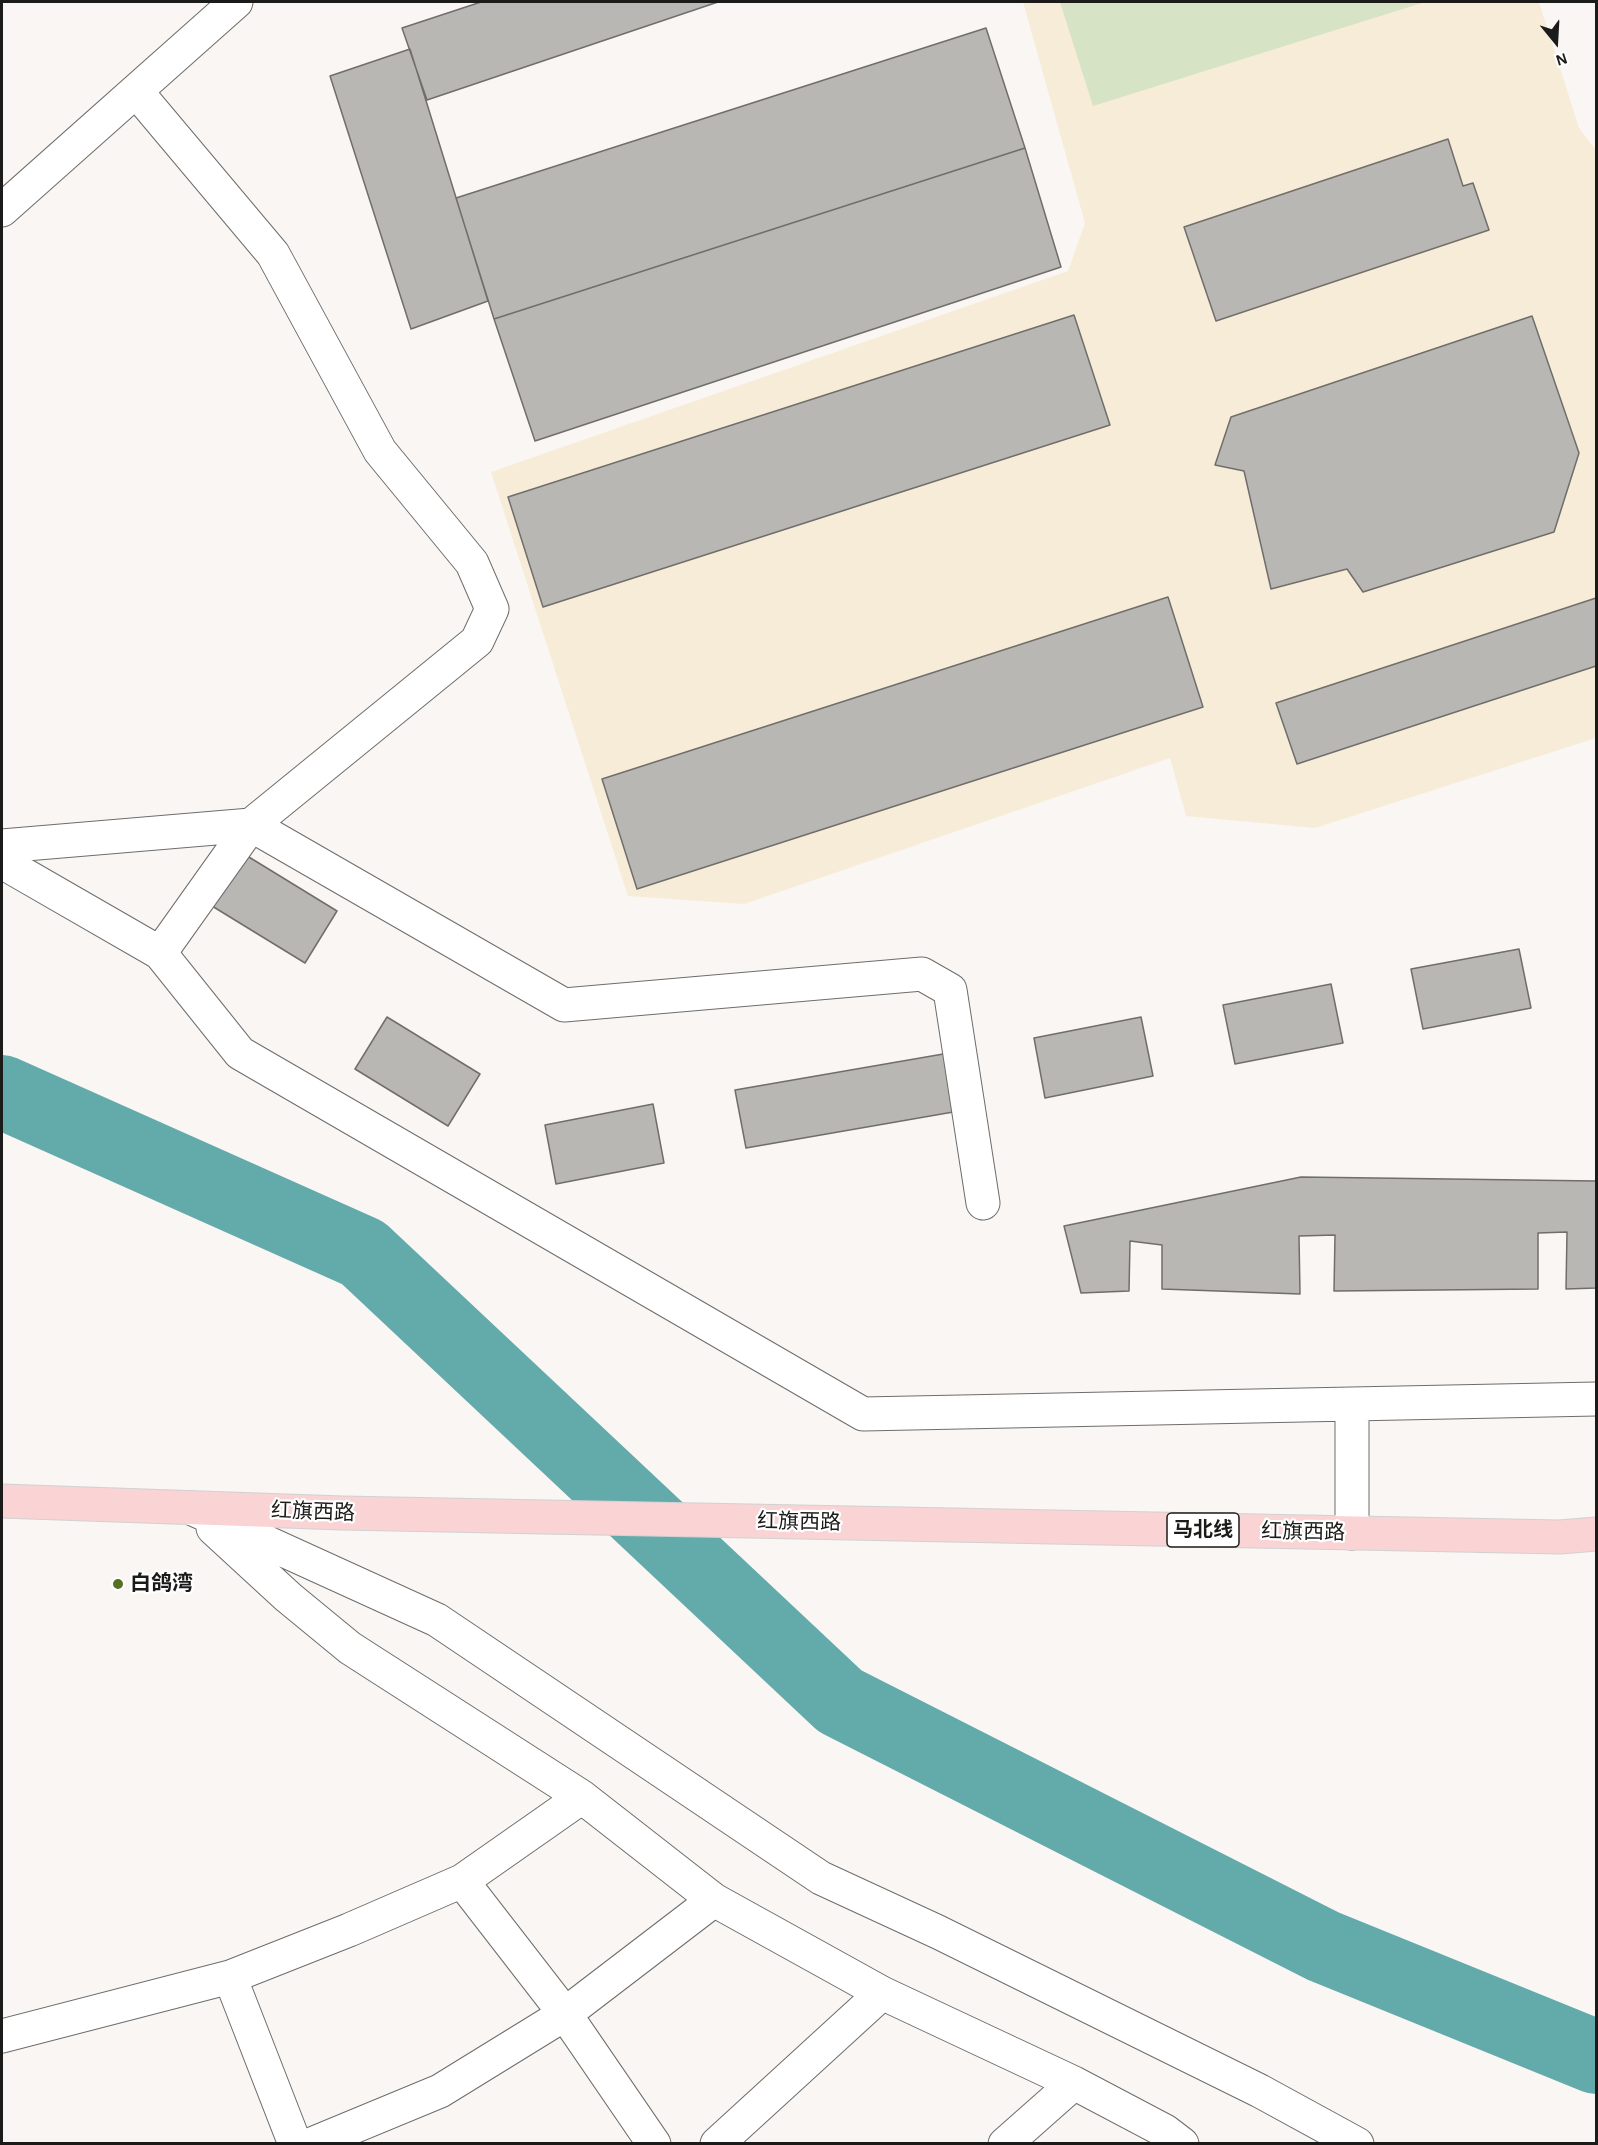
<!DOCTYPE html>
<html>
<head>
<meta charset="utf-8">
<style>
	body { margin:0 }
	#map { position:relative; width:1598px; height:2145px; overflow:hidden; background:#f9f6f4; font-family:"Alegreya Sans",sans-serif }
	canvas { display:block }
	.frame { position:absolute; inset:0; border:3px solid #1b1b1a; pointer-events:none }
	.north { position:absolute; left:1526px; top:12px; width:60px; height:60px; -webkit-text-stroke:4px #fff; paint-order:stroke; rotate:162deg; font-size:16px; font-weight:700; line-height:24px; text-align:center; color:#1b1b1a }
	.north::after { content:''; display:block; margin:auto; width:21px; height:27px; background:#1b1b1a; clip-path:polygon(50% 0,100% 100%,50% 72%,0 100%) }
</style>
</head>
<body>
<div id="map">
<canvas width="1598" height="2145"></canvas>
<div class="frame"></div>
<div class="north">N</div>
</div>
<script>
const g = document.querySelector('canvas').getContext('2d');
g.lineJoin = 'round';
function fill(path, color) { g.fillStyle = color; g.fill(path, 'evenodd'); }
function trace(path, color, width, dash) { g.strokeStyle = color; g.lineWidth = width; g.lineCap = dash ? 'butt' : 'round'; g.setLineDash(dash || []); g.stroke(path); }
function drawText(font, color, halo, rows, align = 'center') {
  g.font = font + ' "Alegreya Sans","Noto Sans SC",sans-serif'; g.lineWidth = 4.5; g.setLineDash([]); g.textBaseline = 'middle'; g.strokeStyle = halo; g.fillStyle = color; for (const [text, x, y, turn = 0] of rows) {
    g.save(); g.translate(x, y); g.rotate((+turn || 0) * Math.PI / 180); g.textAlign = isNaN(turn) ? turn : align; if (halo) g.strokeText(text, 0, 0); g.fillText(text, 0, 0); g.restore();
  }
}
const education = new Path2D(`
	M 1023,2 L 1539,2 L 1579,128 L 1596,150 L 1596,738 L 1315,828 L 1186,816 L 1170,758 L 744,904 L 628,896 L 491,472 L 1068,271 L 1085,223 Z`);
const green = new Path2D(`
	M 1060,2 L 1425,2 L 1093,106 Z`);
const river = new Path2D(`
	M 2,1092 L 363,1253 L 840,1701 L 1323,1946 L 1596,2057`);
const building = new Path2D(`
	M 481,2 L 718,2 L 427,100 L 402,28 Z
	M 986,28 L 1025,148 L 494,319 L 456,198 Z
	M 410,49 L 488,301 L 411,329 L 330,76 Z
	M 1448,139 L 1463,186 L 1473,183 L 1489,230 L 1216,321 L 1184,227 Z
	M 1025,148 L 1061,267 L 535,441 L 494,319 Z
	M 1074,315 L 1110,425 L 543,607 L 508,497 Z
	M 1532,316 L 1579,453 L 1554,532 L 1363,592 L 1347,569 L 1271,589 L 1244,471 L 1215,465 L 1231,417 Z
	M 1168,597 L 1203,707 L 637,889 L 602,779 Z
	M 1596,598 L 1596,666 L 1297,764 L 1276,703 Z
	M 244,854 L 337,911 L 305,963 L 212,906 Z
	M 1519,949 L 1531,1008 L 1423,1029 L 1411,969 Z
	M 1331,984 L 1343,1043 L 1235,1064 L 1223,1005 Z
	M 387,1017 L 480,1074 L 448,1126 L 355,1069 Z
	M 1141,1017 L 1153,1076 L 1045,1098 L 1034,1038 Z
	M 949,1053 L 959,1111 L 746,1148 L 735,1090 Z
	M 653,1104 L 664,1163 L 556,1184 L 545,1125 Z
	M 1301,1177 L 1596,1181 L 1596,1288 L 1566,1289 L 1567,1232 L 1538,1233 L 1538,1289 L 1334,1291 L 1335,1235 L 1299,1236 L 1300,1294 L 1162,1289 L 1162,1245 L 1130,1241 L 1129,1291 L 1081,1293 L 1064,1226 Z`);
const minor = new Path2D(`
	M 136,91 L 273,254 L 380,451 L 472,563 L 492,609 L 477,641 L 251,825 L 160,953
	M 2,210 L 236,2
	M 2,846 L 251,825 L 564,1005 L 922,974 L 950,990 L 983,1203
	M 2,862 L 160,953 L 240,1053 L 863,1414 L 1596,1399
	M 191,1508 L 437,1620 L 821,1878 L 938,1932 L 1260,2091 L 1357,2144
	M 213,1528 L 288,1597 L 350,1648 L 582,1797 L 714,1900 L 882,1993 L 1074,2083 L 1165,2131 L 1182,2144
	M 1352,1533 L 1352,1404
	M 462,1881 L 565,2014 L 654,2144
	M 230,1977 L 295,2144
	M 2,2036 L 230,1977 L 349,1930 L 462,1881 L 582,1797
	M 312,2144 L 440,2091 L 565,2014 L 714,1900
	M 717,2144 L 882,1993
	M 1005,2144 L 1074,2083`);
const primary = new Path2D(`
	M 2,1501 L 343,1513 L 1560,1537 L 1596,1534`);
const markers = [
	[118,1584,6,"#567124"]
];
const shields = [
	[1203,1530,72]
];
const shieldNames = [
	["马北线",1203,1530]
];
const streetNames = [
	["红旗西路",313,1512,2],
	["红旗西路",799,1522,1],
	["红旗西路",1303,1532,1]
];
const poiNames = [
	["白鸽湾",130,1584]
];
fill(education, '#f7ecd7');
fill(green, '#d6e3c4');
trace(river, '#63aaab', 74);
fill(building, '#b9b7b4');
trace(building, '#706e6b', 1.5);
trace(minor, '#6f6d6a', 35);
trace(primary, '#d1d1d1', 35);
trace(minor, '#fff', 33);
trace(primary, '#fad3d5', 33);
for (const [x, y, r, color] of markers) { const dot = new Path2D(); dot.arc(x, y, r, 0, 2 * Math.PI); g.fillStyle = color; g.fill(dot); trace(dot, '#fff', 2); }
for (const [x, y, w] of shields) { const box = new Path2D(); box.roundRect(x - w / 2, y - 17, w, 34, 4.5); g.fillStyle = '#fff'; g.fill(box); trace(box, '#1b1b1a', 1.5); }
drawText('bold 20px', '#1b1b1a', null, shieldNames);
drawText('21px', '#1b1b1a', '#fff', streetNames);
drawText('bold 21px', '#1b1b1a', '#fff', poiNames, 'left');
</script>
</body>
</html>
